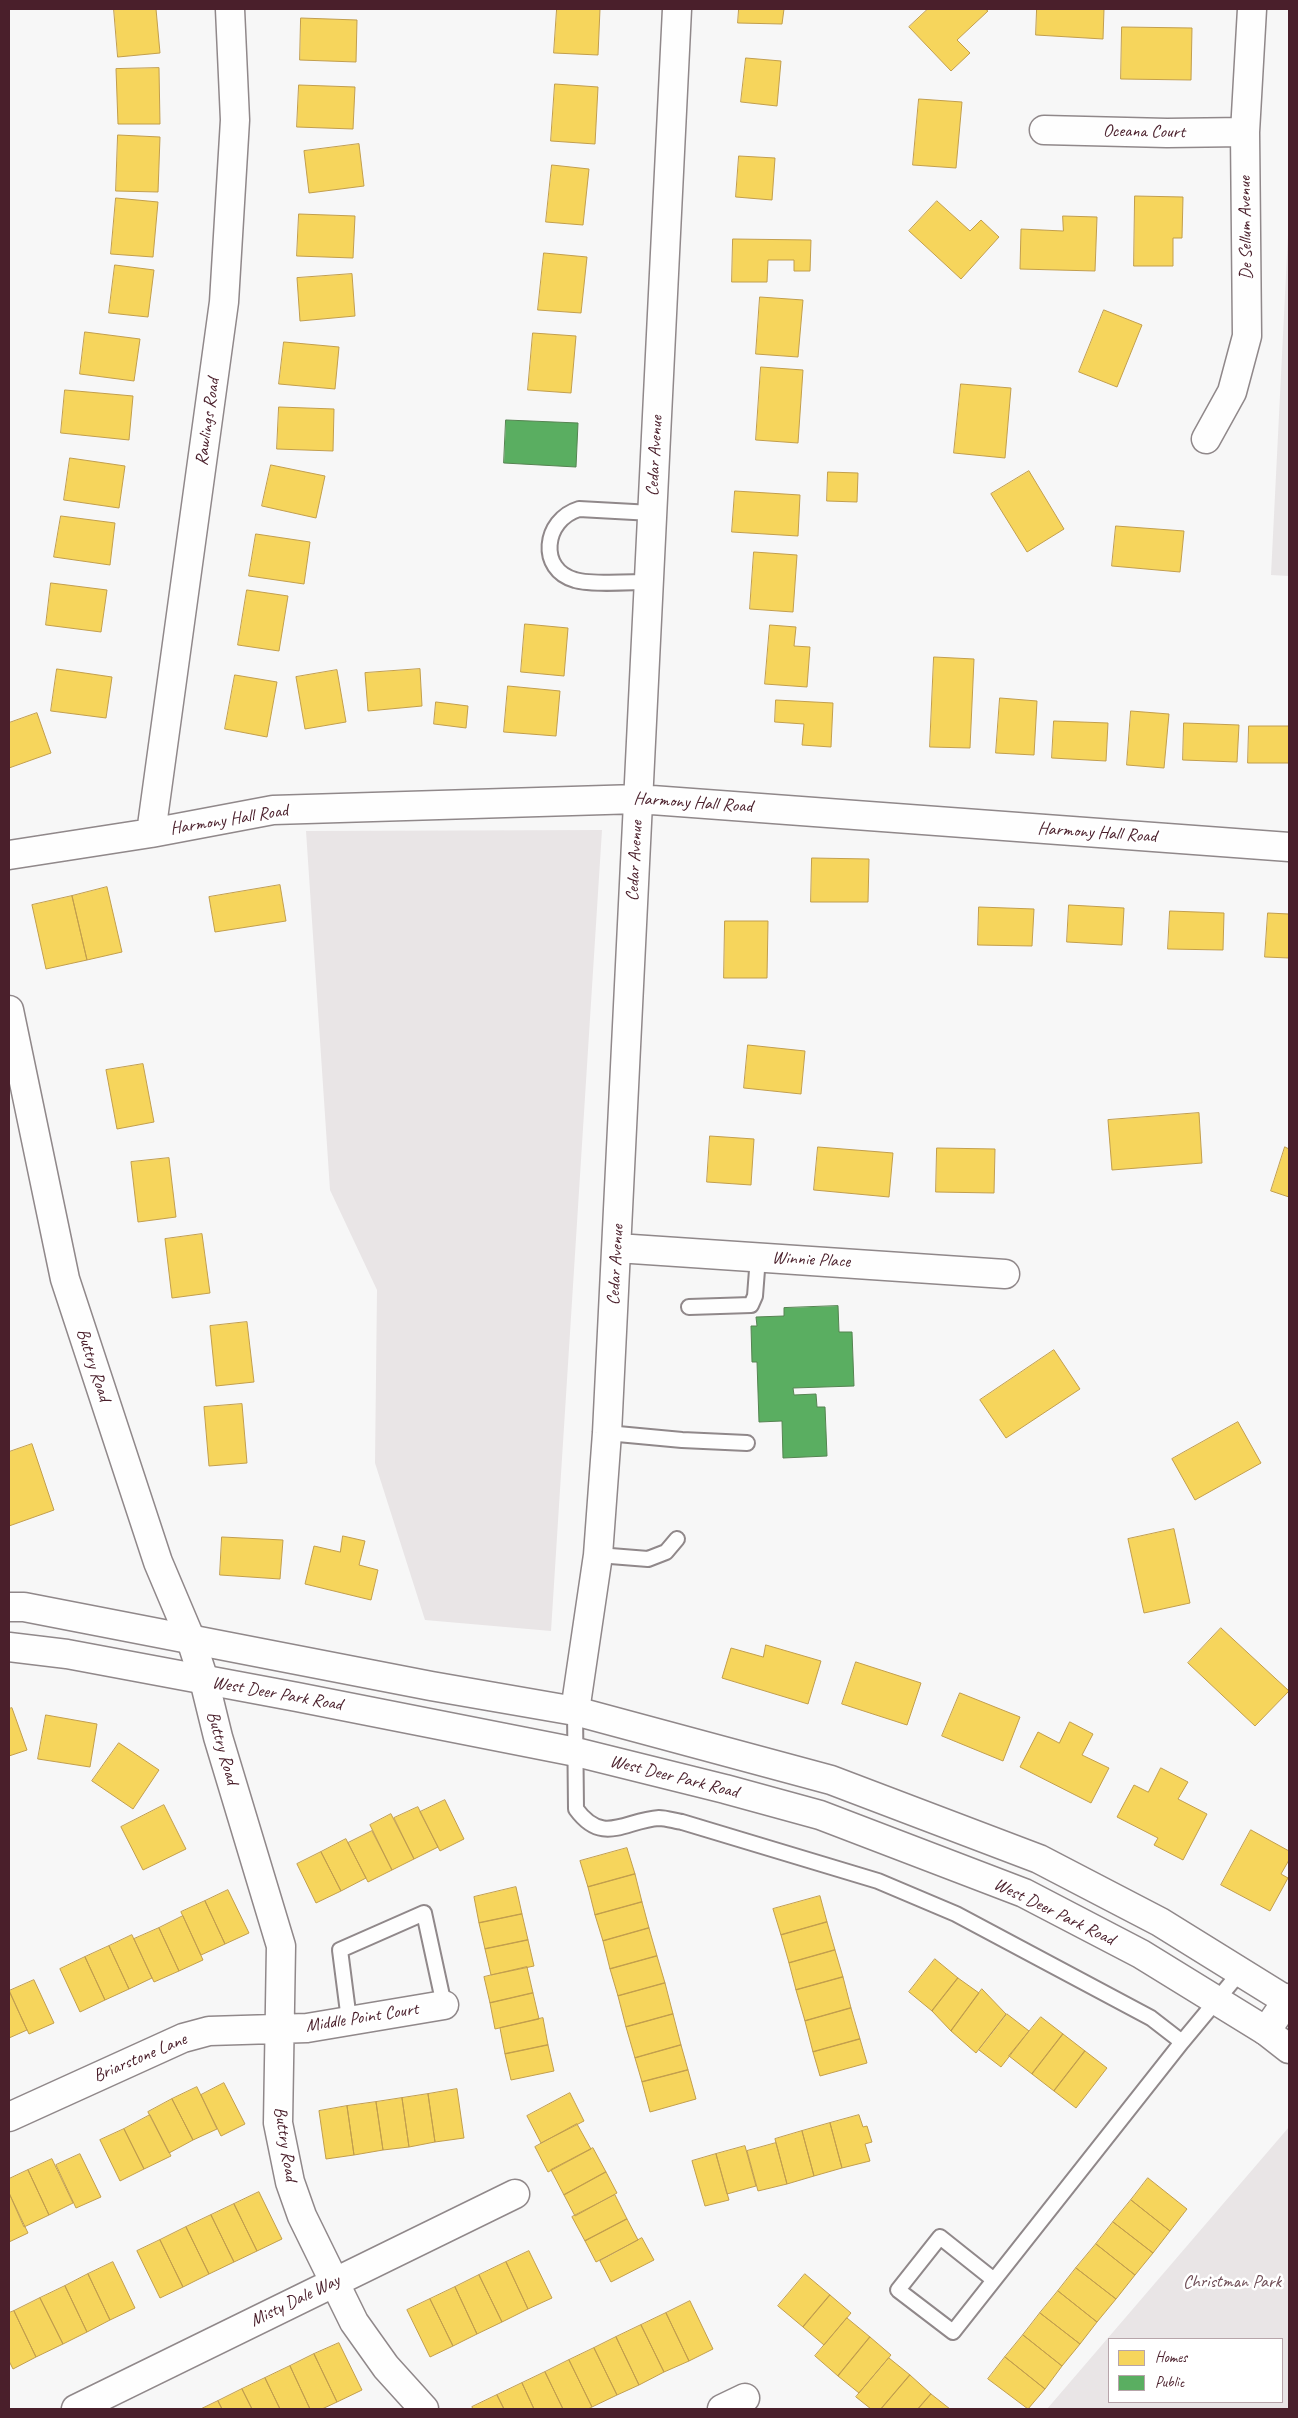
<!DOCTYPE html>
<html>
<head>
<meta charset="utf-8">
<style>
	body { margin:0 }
	#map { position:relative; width:1298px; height:2418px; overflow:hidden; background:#f7f7f7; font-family:Caveat,sans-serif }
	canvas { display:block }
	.frame { position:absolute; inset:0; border:10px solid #4a1f2b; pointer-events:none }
	.legend { position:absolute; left:1108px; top:2338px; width:175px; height:65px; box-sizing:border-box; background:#fff; border:1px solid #b7a5aa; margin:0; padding:6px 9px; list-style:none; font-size:15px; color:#4a1f2b }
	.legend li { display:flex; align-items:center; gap:10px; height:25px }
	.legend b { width:25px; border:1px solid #b7a5aa }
</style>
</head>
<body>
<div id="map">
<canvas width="1298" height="2418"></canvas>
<div class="frame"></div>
<ul class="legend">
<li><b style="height:14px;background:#f6d55c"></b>Homes</li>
<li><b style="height:14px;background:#5aae61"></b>Public</li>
</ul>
</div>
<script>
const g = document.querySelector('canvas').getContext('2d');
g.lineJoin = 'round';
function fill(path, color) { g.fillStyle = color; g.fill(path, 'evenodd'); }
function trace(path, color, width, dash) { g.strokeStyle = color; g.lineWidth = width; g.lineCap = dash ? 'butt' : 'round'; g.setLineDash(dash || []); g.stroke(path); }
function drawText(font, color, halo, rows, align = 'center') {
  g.font = font + ' Caveat,sans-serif'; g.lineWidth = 5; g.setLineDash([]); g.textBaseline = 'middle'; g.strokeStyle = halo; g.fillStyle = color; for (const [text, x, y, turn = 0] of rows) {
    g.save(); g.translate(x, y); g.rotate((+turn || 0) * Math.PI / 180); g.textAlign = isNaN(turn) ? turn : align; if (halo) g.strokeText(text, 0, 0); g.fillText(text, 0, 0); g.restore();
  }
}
const built = new Path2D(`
	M 1289,215 L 1289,576 L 1271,575 Z`);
const green = new Path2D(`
	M 602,830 L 551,1631 L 425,1620 L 375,1463 L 377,1290 L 330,1190 L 306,831 Z
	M 1289,2127 L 1289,2409 L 1047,2409 ZM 1109,2339 L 1282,2339 L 1282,2402 L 1109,2402 Z`);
const homes = new Path2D(`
	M 114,9 L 156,9 L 160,53 L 118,57 Z
	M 557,9 L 600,9 L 598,55 L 554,53 Z
	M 739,9 L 801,9 L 784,9 L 782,24 L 738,23 Z
	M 928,9 L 985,9 L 988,11 L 957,40 L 970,53 L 951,71 L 909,27 Z
	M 1037,9 L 1104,9 L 1103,39 L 1036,35 Z
	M 301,18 L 357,20 L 356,62 L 300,60 Z
	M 1122,27 L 1192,28 L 1191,80 L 1121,79 Z
	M 746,58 L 781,61 L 777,106 L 741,102 Z
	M 159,68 L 160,124 L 118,124 L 116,69 Z
	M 555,84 L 598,87 L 595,144 L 551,141 Z
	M 299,85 L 355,87 L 353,129 L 297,127 Z
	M 919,99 L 962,102 L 956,168 L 913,165 Z
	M 118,135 L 160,137 L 158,192 L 116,191 Z
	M 359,144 L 364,186 L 309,193 L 304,151 Z
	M 739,156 L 775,158 L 772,200 L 736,197 Z
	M 552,165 L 589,169 L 583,225 L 546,222 Z
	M 1135,196 L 1183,197 L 1182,238 L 1173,238 L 1173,266 L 1134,266 Z
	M 116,198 L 158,202 L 153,257 L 111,254 Z
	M 937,201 L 970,231 L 981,220 L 999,237 L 961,279 L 909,231 Z
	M 299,214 L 355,216 L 353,258 L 297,256 Z
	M 1063,216 L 1097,217 L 1095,271 L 1020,269 L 1021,229 L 1063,231 Z
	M 733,239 L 811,240 L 810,271 L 794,271 L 794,260 L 768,260 L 767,282 L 732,282 Z
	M 544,253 L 587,257 L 581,313 L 538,310 Z
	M 115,265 L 154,270 L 148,317 L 109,313 Z
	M 352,274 L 355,316 L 300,321 L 297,278 Z
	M 760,297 L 803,300 L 798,357 L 756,354 Z
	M 1104,310 L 1142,325 L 1117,387 L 1079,372 Z
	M 85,332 L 140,339 L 134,381 L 80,374 Z
	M 533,333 L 576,336 L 571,393 L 528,390 Z
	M 284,342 L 339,347 L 335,389 L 279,384 Z
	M 761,367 L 803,370 L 798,443 L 756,440 Z
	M 961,384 L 1011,388 L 1005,458 L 954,453 Z
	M 65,390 L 133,396 L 129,440 L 61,433 Z
	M 279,407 L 334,409 L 333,451 L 277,449 Z
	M 70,458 L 125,466 L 119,508 L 64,500 Z
	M 271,465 L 325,476 L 316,518 L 262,506 Z
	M 1029,471 L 1064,529 L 1027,552 L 991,494 Z
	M 828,472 L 858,473 L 857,502 L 827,501 Z
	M 735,491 L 800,495 L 798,536 L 732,532 Z
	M 61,516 L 115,523 L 110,565 L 54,557 Z
	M 1116,526 L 1184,531 L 1180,572 L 1112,566 Z
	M 256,534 L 310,542 L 304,584 L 249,576 Z
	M 754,552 L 797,555 L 793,612 L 750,609 Z
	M 51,583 L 107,590 L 101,632 L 46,625 Z
	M 247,590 L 288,596 L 279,651 L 238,645 Z
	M 525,624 L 568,628 L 564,676 L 521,672 Z
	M 770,625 L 796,627 L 794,646 L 810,647 L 807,687 L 765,684 Z
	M 934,657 L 974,659 L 970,748 L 930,747 Z
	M 57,669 L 112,677 L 106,718 L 51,711 Z
	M 420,669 L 422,706 L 368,711 L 365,673 Z
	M 337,670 L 346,722 L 305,729 L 296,677 Z
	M 235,675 L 277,682 L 267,737 L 225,729 Z
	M 508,686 L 560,691 L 556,736 L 504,732 Z
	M 1000,698 L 1037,701 L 1034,755 L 996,753 Z
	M 776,700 L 833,703 L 831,747 L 802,745 L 804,724 L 775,722 Z
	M 436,702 L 468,706 L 466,728 L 434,724 Z
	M 1131,711 L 1169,714 L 1164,768 L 1127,765 Z
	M 37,713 L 51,753 L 9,768 L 9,723 Z
	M 1054,721 L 1108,723 L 1106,761 L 1052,758 Z
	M 1184,723 L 1239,725 L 1237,762 L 1183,760 Z
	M 1249,726 L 1289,726 L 1289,763 L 1248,763 Z
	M 812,858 L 869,859 L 868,902 L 811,902 Z
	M 280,885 L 286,921 L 215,932 L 209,897 Z
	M 107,887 L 122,952 L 87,960 L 72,896 Z
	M 72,896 L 87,960 L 46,969 L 32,905 Z
	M 1069,905 L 1124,908 L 1122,945 L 1067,942 Z
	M 979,907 L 1034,909 L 1032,946 L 978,945 Z
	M 1170,911 L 1224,913 L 1223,950 L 1168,949 Z
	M 1268,913 L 1289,914 L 1289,958 L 1265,957 Z
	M 725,921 L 768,921 L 767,978 L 724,978 Z
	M 748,1045 L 805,1051 L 801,1094 L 744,1088 Z
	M 143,1064 L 154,1122 L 117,1129 L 106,1070 Z
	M 1199,1113 L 1202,1163 L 1112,1170 L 1108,1120 Z
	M 710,1136 L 754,1139 L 751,1185 L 707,1182 Z
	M 818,1147 L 893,1153 L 889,1197 L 814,1190 Z
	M 1285,1147 L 1289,1149 L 1289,1197 L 1271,1191 Z
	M 937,1148 L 995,1149 L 994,1193 L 936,1192 Z
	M 169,1158 L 176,1217 L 138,1222 L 131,1162 Z
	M 202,1234 L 210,1293 L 172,1298 L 165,1239 Z
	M 247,1322 L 254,1382 L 216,1386 L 210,1326 Z
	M 1054,1350 L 1080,1389 L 1006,1438 L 980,1400 Z
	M 242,1404 L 247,1463 L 209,1466 L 204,1407 Z
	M 1238,1422 L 1261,1463 L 1195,1500 L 1172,1459 Z
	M 32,1444 L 54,1510 L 9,1526 L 9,1452 Z
	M 1174,1529 L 1190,1603 L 1144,1613 L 1128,1539 Z
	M 343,1536 L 365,1541 L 359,1565 L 378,1570 L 371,1600 L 305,1584 L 314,1546 L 340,1552 Z
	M 222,1537 L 283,1540 L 280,1579 L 220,1575 Z
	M 1221,1628 L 1289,1691 L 1255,1726 L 1188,1663 Z
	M 766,1645 L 821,1661 L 808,1704 L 722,1678 L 731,1648 L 763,1657 Z
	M 856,1662 L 921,1683 L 907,1725 L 842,1704 Z
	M 960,1693 L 1020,1717 L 1003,1761 L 942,1736 Z
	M 12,1708 L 27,1750 L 9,1756 L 9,1709 Z
	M 46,1715 L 97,1724 L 90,1767 L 38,1759 Z
	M 1070,1722 L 1093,1734 L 1082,1755 L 1109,1768 L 1091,1803 L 1020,1767 L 1038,1732 L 1059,1743 Z
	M 119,1743 L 159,1770 L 133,1809 L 92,1781 Z
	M 1161,1768 L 1188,1782 L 1178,1799 L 1207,1814 L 1183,1860 L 1154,1845 L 1158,1838 L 1117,1817 L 1134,1785 L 1148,1792 Z
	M 445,1800 L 464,1839 L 440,1851 L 420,1812 Z
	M 164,1805 L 186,1849 L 143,1870 L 121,1827 Z
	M 418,1807 L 438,1847 L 414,1859 L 394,1818 Z
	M 391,1814 L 414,1859 L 392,1870 L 370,1825 Z
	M 1251,1830 L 1289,1851 L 1289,1860 L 1281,1874 L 1288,1878 L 1270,1911 L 1221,1885 Z
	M 372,1831 L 392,1870 L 368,1882 L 348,1843 Z
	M 346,1839 L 366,1878 L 341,1891 L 321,1852 Z
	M 627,1848 L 635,1874 L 588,1887 L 580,1861 Z
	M 321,1852 L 341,1891 L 316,1903 L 297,1864 Z
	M 635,1874 L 642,1902 L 595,1915 L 588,1887 Z
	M 516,1887 L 522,1914 L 479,1923 L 474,1897 Z
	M 228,1890 L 249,1933 L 225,1944 L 205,1901 Z
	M 820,1896 L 827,1922 L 781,1935 L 773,1909 Z
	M 205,1901 L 225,1944 L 201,1955 L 181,1912 Z
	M 642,1902 L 649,1928 L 603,1941 L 595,1915 Z
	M 522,1914 L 528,1940 L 485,1949 L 479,1923 Z
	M 183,1916 L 203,1960 L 179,1971 L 159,1928 Z
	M 827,1922 L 835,1950 L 789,1963 L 781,1935 Z
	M 159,1928 L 179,1971 L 154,1982 L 134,1939 Z
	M 649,1928 L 657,1956 L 610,1969 L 603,1941 Z
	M 132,1935 L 152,1978 L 129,1989 L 109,1946 Z
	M 528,1940 L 534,1966 L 491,1975 L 485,1949 Z
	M 109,1946 L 129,1989 L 105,2000 L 85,1957 Z
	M 835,1950 L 843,1977 L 796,1990 L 789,1963 Z
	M 657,1956 L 665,1983 L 618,1996 L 610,1969 Z
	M 85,1957 L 105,2000 L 80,2012 L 60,1969 Z
	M 935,1959 L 958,1978 L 932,2011 L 909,1992 Z
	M 527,1967 L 533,1993 L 490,2003 L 484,1977 Z
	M 843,1977 L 851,2008 L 805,2021 L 796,1990 Z
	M 958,1978 L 979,1993 L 951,2031 L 932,2011 Z
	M 34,1980 L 54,2023 L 29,2034 L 9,1991 Z
	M 665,1983 L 673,2014 L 626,2027 L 618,1996 Z
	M 982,1989 L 1006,2014 L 976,2053 L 951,2031 Z
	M 9,1990 L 27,2030 L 9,2038 Z
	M 533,1993 L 539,2019 L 495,2029 L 490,2003 Z
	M 851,2008 L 860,2039 L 813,2052 L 805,2021 Z
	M 673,2014 L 681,2045 L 635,2058 L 626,2027 Z
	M 1007,2014 L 1029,2031 L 1001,2067 L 979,2050 Z
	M 1041,2017 L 1063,2034 L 1032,2074 L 1009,2056 Z
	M 543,2018 L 548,2045 L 505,2054 L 500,2028 Z
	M 1063,2034 L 1085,2051 L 1054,2091 L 1032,2074 Z
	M 860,2039 L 867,2063 L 820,2076 L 813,2052 Z
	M 548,2045 L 554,2071 L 511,2080 L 505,2054 Z
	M 681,2045 L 688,2070 L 642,2082 L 635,2058 Z
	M 1085,2051 L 1107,2068 L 1076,2108 L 1054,2091 Z
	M 688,2070 L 696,2099 L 650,2112 L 642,2082 Z
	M 224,2083 L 245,2124 L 221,2136 L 201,2095 Z
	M 197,2087 L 217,2129 L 193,2140 L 172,2099 Z
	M 457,2089 L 464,2138 L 435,2142 L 428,2094 Z
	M 570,2093 L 584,2121 L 541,2143 L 527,2116 Z
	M 428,2094 L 435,2142 L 409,2147 L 402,2098 Z
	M 402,2098 L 409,2147 L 383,2150 L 376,2102 Z
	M 172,2099 L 193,2140 L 169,2153 L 148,2112 Z
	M 376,2102 L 383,2150 L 354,2155 L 347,2106 Z
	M 347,2106 L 354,2155 L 326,2159 L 319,2111 Z
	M 150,2115 L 171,2156 L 144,2169 L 124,2129 Z
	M 859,2115 L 863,2127 L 867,2126 L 872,2142 L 865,2144 L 870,2161 L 842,2168 L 830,2123 Z
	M 830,2123 L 842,2168 L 814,2176 L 802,2131 Z
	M 577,2124 L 591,2149 L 548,2172 L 535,2147 Z
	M 124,2129 L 144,2169 L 120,2181 L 100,2140 Z
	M 802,2131 L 814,2176 L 787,2184 L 775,2139 Z
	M 776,2143 L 787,2184 L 758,2191 L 747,2151 Z
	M 745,2146 L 756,2186 L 727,2194 L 716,2154 Z
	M 593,2148 L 606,2172 L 564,2195 L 551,2170 Z
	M 80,2154 L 101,2197 L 76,2208 L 56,2165 Z
	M 716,2154 L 729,2200 L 705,2206 L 692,2161 Z
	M 52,2159 L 73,2203 L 49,2215 L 28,2170 Z
	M 28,2170 L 49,2215 L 24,2227 L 9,2193 L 9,2179 Z
	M 606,2172 L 617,2193 L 575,2216 L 564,2195 Z
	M 1148,2178 L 1187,2209 L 1170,2231 L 1131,2200 Z
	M 259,2192 L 282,2239 L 257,2251 L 234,2204 Z
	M 9,2193 L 28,2233 L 9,2242 Z
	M 615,2195 L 627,2219 L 585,2241 L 572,2217 Z
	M 1131,2200 L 1170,2231 L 1153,2253 L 1113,2222 Z
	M 234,2204 L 257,2251 L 234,2262 L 211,2215 Z
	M 211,2215 L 234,2262 L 209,2274 L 186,2227 Z
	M 627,2219 L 638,2240 L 596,2262 L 585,2241 Z
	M 1113,2222 L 1153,2253 L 1135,2275 L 1096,2244 Z
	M 186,2227 L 209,2274 L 183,2287 L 160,2240 Z
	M 642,2238 L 654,2260 L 611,2282 L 600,2261 Z
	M 160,2240 L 183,2287 L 160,2298 L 137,2251 Z
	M 1096,2244 L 1135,2275 L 1116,2299 L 1076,2268 Z
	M 529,2251 L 552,2298 L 528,2309 L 506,2262 Z
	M 113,2262 L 135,2308 L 110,2320 L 88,2274 Z
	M 506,2262 L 528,2309 L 502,2322 L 479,2275 Z
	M 1076,2268 L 1116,2299 L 1097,2322 L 1058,2291 Z
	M 88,2274 L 110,2320 L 87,2332 L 65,2286 Z
	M 805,2274 L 830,2295 L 803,2327 L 778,2306 Z
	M 479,2275 L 502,2322 L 477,2334 L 455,2287 Z
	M 65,2286 L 87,2332 L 63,2344 L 40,2298 Z
	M 455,2287 L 477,2334 L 453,2346 L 430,2299 Z
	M 1058,2291 L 1097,2322 L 1080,2344 L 1040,2313 Z
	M 830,2295 L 851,2313 L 824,2345 L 803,2327 Z
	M 40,2298 L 63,2344 L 36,2357 L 14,2311 Z
	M 430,2299 L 453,2346 L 430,2357 L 407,2310 Z
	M 690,2301 L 713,2349 L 689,2361 L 666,2313 Z
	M 14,2311 L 36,2357 L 13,2369 L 9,2361 L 9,2313 Z
	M 666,2313 L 689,2361 L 664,2372 L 641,2325 Z
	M 1040,2313 L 1080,2344 L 1062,2366 L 1023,2335 Z
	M 847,2318 L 870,2337 L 838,2376 L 815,2356 Z
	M 641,2325 L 664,2372 L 639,2385 L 616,2337 Z
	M 1023,2335 L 1062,2366 L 1045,2389 L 1005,2357 Z
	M 616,2337 L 639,2385 L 617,2395 L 594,2348 Z
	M 870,2337 L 891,2355 L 859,2393 L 838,2376 Z
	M 339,2343 L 362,2390 L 337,2402 L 314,2354 Z
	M 594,2348 L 617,2395 L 592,2407 L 569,2360 Z
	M 314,2354 L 337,2402 L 322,2409 L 310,2409 L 290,2366 Z
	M 1005,2357 L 1045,2389 L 1028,2409 L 988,2379 Z
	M 889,2358 L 910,2375 L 881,2409 L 871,2409 L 856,2397 Z
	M 569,2360 L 592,2407 L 588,2409 L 563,2409 L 545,2372 Z
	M 290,2366 L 310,2409 L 280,2409 L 265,2378 Z
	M 545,2372 L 563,2409 L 534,2409 L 522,2383 Z
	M 910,2375 L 931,2394 L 918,2409 L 881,2409 Z
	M 265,2378 L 280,2409 L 252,2409 L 242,2389 Z
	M 522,2383 L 534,2409 L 504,2409 L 497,2395 Z
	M 242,2389 L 252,2409 L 222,2409 L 218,2401 Z
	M 931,2394 L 950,2409 L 918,2409 Z
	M 497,2395 L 504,2409 L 473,2409 L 472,2407 Z
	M 218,2401 L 222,2409 L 201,2409 Z`);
const public = new Path2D(`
	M 506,420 L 578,423 L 576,467 L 504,463 Z
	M 838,1306 L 839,1332 L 852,1332 L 854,1386 L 793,1388 L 794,1395 L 816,1394 L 817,1407 L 825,1407 L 827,1456 L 783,1458 L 782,1421 L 759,1422 L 757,1362 L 752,1362 L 751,1326 L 757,1326 L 756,1317 L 784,1316 L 784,1308 Z`);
const lane = new Path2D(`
	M 649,582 C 632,582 590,585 575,580 C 538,570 543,520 579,509 L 652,513
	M 689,1307 L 751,1305 L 755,1296 L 758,1257
	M 607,1433 L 682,1440 L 747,1443
	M 598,1555 L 648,1559 L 666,1552 L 677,1539
	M 575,1711 L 576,1809 C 603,1846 625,1820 659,1818 C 666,1818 675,1821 682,1822 L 878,1881 L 956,1914 L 1151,2018 L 1182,2042
	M 349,2020 L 340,1950 L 424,1913 L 444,2005
	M 994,2280 L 940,2237 L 898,2290 L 953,2332 L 1182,2042 L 1241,1971`);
const street = new Path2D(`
	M 1044,130 L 1167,133 L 1245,132
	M 1206,439 L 1232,392 L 1247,336 L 1245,132 L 1252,9
	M 151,833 L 224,302 L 235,120 L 230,9
	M 9,855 L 151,833 L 273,810 L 638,799 L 1289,847
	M 9,1010 L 65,1279 L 158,1562 L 191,1640 L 204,1680 L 218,1737 L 281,1946 L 278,2123 L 290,2182 L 302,2216 L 354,2322 L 386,2367 L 424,2409
	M 617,1248 L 1005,1274
	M 575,1711 L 598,1555 L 607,1433 L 677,9
	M 1266,2031 L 1289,1998
	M 9,2117 L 183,2038 L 209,2031 L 307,2028 L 444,2005
	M 76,2409 L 515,2194
	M 722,2409 L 745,2398`);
const secondary = new Path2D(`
	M 9,1607 L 24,1607 L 431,1686 L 575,1711 L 831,1780 L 1039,1859 L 1160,1922 L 1289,2002
	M 9,1647 L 67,1654 L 297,1697 L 576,1752 L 725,1789 L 820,1815 L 1024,1893 L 1141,1954 L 1266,2031 L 1289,2049`);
const streetNames = [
	["Oceana Court",1144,132,1],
	["De Sellum Avenue",1246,228,-91],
	["Rawlings Road",208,422,-82],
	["Cedar Avenue",655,456,-87],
	["Harmony Hall Road",693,803,4],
	["Harmony Hall Road",229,820,-9],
	["Harmony Hall Road",1097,833,4],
	["Cedar Avenue",635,861,-87],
	["Winnie Place",811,1260,3],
	["Cedar Avenue",616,1265,-87],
	["Buttry Road",93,1365,72],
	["West Deer Park Road",277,1694,10],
	["Buttry Road",222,1748,74],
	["West Deer Park Road",674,1777,14],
	["West Deer Park Road",1054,1912,26],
	["Middle Point Court",362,2018,-9],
	["Briarstone Lane",140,2058,-23],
	["Buttry Road",285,2144,81],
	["Misty Dale Way",295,2301,-26]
];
const parkNames = [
	["Christman Park",1232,2282]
];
fill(built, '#e9e6e7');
fill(green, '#e9e5e6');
fill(homes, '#f6d55c');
trace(homes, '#c29e4d', 1);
fill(public, '#5aae61');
trace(public, '#558351', 1);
trace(lane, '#90888a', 18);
trace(street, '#90888a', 31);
trace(secondary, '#90888a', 31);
trace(lane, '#fefefe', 14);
trace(street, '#fefefe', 28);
trace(secondary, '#fefefe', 28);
drawText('18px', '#4a1f2b', '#fff', streetNames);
drawText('18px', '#6f4d56', '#fff', parkNames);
</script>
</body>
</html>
